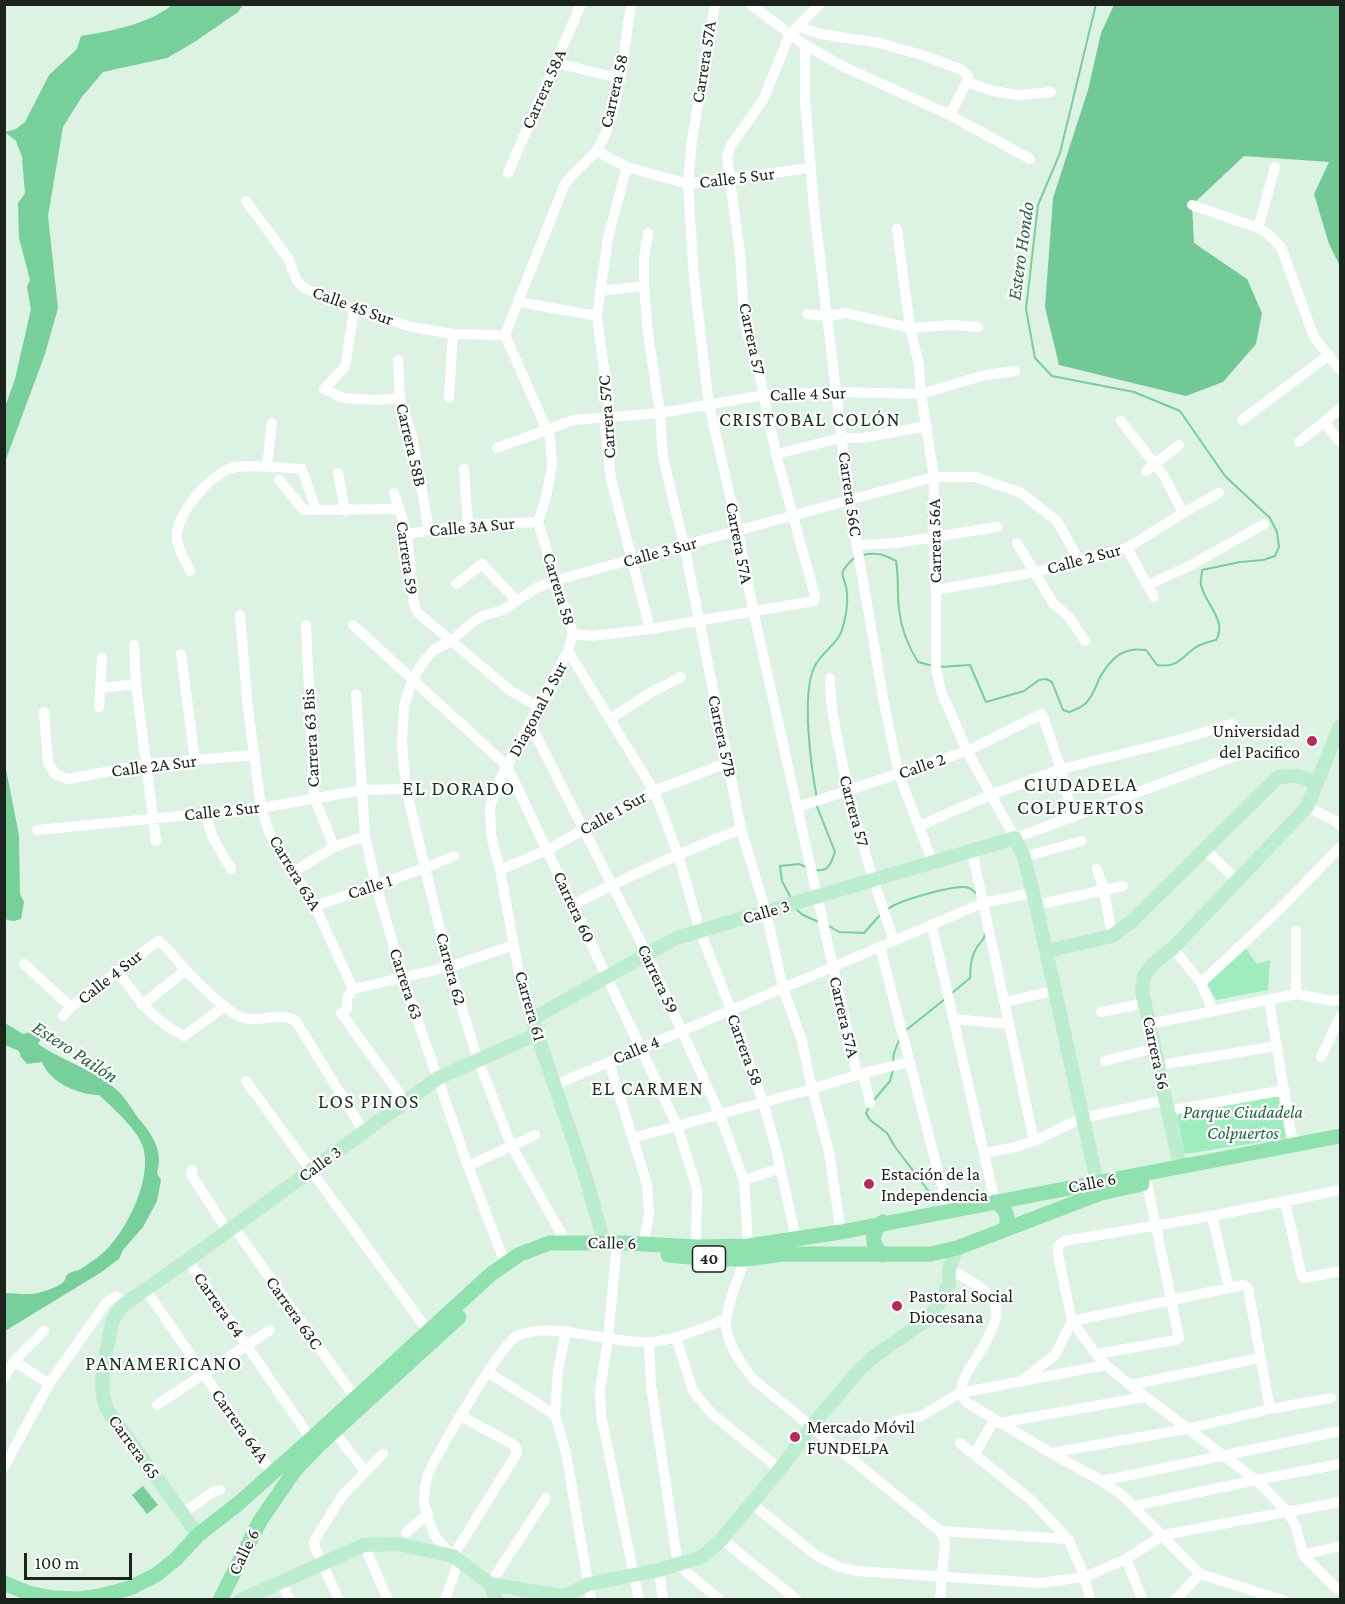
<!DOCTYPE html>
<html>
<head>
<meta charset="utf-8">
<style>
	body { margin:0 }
	#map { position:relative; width:1345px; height:1604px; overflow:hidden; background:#dcf2e3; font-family:"Crimson Pro",serif }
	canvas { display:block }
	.frame { position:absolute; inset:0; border:6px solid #1b231d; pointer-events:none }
	.scale { position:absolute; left:24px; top:1553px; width:108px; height:27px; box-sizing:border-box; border:3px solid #1b231d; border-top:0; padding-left:8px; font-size:18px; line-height:21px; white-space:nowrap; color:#1b231d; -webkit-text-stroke:4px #fff; paint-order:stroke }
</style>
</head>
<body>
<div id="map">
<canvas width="1345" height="1604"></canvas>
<div class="frame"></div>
<div class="scale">100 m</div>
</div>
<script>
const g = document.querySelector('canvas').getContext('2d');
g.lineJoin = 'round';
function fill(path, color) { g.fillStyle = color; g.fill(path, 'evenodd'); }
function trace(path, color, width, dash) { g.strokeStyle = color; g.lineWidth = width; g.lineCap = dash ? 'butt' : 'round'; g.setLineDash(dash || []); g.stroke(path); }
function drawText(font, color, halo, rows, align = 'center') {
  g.font = font + ' "Crimson Pro",serif'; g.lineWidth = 4.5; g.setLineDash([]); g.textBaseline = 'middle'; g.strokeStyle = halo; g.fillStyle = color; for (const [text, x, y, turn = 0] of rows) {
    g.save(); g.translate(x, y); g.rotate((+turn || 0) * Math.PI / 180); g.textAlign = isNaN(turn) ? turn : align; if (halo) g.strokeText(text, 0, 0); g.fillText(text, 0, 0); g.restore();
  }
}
const green = new Path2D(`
	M 1246,949 L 1257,964 L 1270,960 L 1268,990 L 1216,1000 L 1207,984 Z
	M 1278,1095 L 1286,1138 L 1185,1154 L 1176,1113 Z`);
const forest = new Path2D(`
	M 1114,5 L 1340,5 L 1340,266 L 1329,244 L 1314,194 L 1329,162 L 1244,156 L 1192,205 L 1194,243 L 1247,279 L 1262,313 L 1256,344 L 1223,382 L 1186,396 L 1059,365 L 1045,307 L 1053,198 L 1088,90 L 1101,33 Z`);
const water = new Path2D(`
	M 172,5 L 243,5 L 238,12 L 196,41 L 167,58 L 103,72 L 81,98 L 63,127 L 48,216 L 58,308 L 45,354 L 5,462 L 5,407 L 15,379 L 31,309 L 27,287 L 30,280 L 19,238 L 18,203 L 25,193 L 22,157 L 16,141 L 5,132 L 16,129 L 25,122 L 49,75 L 77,49 L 81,36 C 111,31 149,24 172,5 Z
	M 5,764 L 19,835 L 20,894 L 24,902 L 21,919 L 14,921 L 7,920 L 5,917 Z
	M 5,1023 L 23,1034 L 30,1032 L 36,1032 L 41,1039 L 38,1044 C 64,1062 96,1070 119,1092 C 127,1100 132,1110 139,1119 C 152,1134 164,1152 157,1173 L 161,1180 L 157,1201 L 143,1227 L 123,1250 L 119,1259 L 100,1273 L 5,1331 L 5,1293 C 17,1293 29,1296 41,1292 C 48,1290 61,1286 65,1280 C 66,1278 65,1277 66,1276 C 69,1272 75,1271 79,1270 C 80,1270 95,1259 97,1258 C 124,1238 153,1181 143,1147 C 138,1130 113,1108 99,1095 C 79,1095 50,1083 42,1062 L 27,1064 L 21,1057 L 19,1051 L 5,1045 Z
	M 143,1486 L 158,1505 L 147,1514 L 132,1495 Z`);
const stream = new Path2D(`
	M 862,555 C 877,552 883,554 896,561 C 899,578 897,593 899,609 C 901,629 908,646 918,662 L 933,666
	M 939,667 L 970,665 L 986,702 L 1024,691 L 1039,680 L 1046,679 L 1052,682 L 1063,710 L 1069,712 C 1075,710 1082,707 1086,703 C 1093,696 1096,686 1100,677 C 1112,657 1123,647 1146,650 L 1157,665 C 1175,668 1180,660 1192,650 C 1199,644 1208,642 1216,640 C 1228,621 1205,604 1201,585 C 1200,581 1202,575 1202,570 L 1240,562 L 1263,560 L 1275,556 L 1279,547 L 1277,532 L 1270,518 L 1225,476 L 1180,411 L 1134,392 L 1052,376 L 1035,358 L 1026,309 L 1038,205 L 1060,153 L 1096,4
	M 817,799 C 811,767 802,699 813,670 C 819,653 837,646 842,630 C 845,620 848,604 847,594 C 846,573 834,577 854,558
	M 816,870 C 829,872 831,863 835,852 L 816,804
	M 791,898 L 782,881 L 780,866 L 799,864 L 808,868
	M 796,909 L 803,915 L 819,922
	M 887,910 C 896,901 958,883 969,888 C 972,889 974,892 977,894
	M 827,925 L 839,932 L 864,933 L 880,915
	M 952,993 L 970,978 C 970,968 971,956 977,947 C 981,941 984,941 985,934
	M 905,1031 L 945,999
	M 893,1061 L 894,1053 L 900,1038
	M 874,1100 L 890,1081 L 893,1070
	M 869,1107 L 866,1113 L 870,1120 L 887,1133 L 895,1147 L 933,1197`);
const minor = new Path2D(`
	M 715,4 L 692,140 L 688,184 L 694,279 L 709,405 L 738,531 L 753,610 L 857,1074
	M 750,4 L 805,45 L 842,66 L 950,115 L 1030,159
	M 797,26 L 820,34 L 880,43 L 925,56 L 962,70 L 968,76 L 967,82 L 950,115
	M 805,45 L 805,100 L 814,208 L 849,500 L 885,708 L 899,775 L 933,863
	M 556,63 L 619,78
	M 967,82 L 993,91 L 1018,95 L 1051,92
	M 596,151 L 627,167 L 688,184 L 811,168
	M 627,167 L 608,237 L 597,316 L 609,407 L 605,428 L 611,479 L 650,629
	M 508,173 L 581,4
	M 246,201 L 288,258 L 297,281 L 304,288 L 354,309 L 412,327 L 453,334 L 505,335
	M 1192,205 L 1258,228 L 1268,234 L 1281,247 L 1314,337 L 1340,370
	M 1258,228 L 1275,167
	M 897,229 L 910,328 L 919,365 L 921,394 L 934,477 L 933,537 L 936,590 L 936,668 L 941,691 L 967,751 L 1015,838 L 1238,755
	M 648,233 L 644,258 L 644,286 L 648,334 L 660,413 L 663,457 L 684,545 L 741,829 L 766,912 L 783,988 L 802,1041 L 812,1089 L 829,1152 L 841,1232
	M 600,291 L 644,286
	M 519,302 L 597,316
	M 354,309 L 345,367 L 324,389 L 343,398 L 376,400 L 400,398
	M 807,314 L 827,316 L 846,313 L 910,328 L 952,325 L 978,327
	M 398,360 L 400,398 L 412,436 L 429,530
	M 449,398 L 453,334
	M 1242,420 L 1329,355
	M 1121,421 L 1164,476 L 1183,513
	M 1325,423 L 1340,442
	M 1299,442 L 1340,409
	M 497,448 L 573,420 L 660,413 L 764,395 L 835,392 L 921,394 L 985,375 L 1015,371
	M 776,454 L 841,438 L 863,438 L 927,426
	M 267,466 L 272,423
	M 464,469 L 468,525
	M 1146,471 L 1179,445
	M 338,473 L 345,511
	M 279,480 L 304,510 L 400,509
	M 394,493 L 407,534 L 414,605 L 418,613 L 511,691 L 539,707
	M 407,534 L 468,525 L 538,522
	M 1017,543 L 1053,603 L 1069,617 L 1085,641
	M 857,545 L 896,543 L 997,527
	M 1127,548 L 1154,597
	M 190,571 C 185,560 175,545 177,532 C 181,509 208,478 229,469 C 244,463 285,468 302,469 L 316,510
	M 456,584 L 482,564 L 517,601
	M 1148,585 L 1191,565 L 1264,524
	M 936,590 L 1036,572 L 1127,548 L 1183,513 L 1219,493
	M 240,615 L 247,700 L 261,808 L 269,832 L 315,906 L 353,989
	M 306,625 L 314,797 L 334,847
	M 353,625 L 507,766 L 677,1125 L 697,1189 L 696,1247
	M 573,634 L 592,636 L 650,629 L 814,601 L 815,596 L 776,454 L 758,368 L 748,337 L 744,316 L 740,254 L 727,157 L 731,145 L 763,100 L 790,34 L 820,4
	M 134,645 L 136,684 L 156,841
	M 568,651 L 654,791 L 678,854 L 700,931 L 731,1010 L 763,1102 L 776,1148 L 796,1239
	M 181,654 L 195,760
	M 830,678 C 830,701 834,723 839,746 C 851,813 872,877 894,941
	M 101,688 L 136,684
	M 356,694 L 365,836 L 376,885 L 403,978 L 468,1166 L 505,1263
	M 99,707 L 102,658
	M 44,712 L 48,762 L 55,774 L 68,779 L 147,764 L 254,755
	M 610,719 L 650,693 L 681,677
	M 530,724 L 647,954 L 719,1113 L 744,1180 L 748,1246
	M 798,807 L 967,751 L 1042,714 L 1061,769 L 1073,818
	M 1307,807 L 1336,821 L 1340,826
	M 205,812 L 212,836 L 231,869
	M 919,826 L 990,795 L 1061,769 L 1175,741 L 1232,724
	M 37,830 L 261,808 L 363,790 L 406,789
	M 1204,849 L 1238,881
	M 972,851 L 1034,1141
	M 1024,857 L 1082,841
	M 1097,869 L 1104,890 L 1112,936
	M 500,870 L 547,850 L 654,791 L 729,762
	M 295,871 L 334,847 L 365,836
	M 573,905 C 627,876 683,852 741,829
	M 1036,905 L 1123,886
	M 315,906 L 425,868 L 454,856
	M 932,925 L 995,1202
	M 880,947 L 948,1210
	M 1173,948 L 1201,983 L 1213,1011
	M 24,964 L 71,1007
	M 117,971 C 138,999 153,1021 184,1036 L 225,1006
	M 1201,983 L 1283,906 L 1340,847
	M 353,989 L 449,967 L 514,945
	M 353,989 L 347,998 L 347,1009 L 341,1013 L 405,1101
	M 1296,994 L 1296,931
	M 1269,1000 L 1293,1145
	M 1005,1002 L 1053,991
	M 142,1005 L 186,970
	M 1101,1012 L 1145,1003
	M 63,1016 L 71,1007 L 158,941 C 168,947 176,959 184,968 C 197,982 223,1009 241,1017 C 258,1024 279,1011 296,1021 L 364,1132
	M 532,1019 L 519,973 L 500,870 L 491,835 L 490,807 L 498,783 L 568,651 L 573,634 L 538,522 L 546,497 L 552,466 L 550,437 L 505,335 L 564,186 C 573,171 590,161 598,148 C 620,112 624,47 631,4
	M 953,1019 L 1009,1024
	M 1150,1024 L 1296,994 L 1332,1001 L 1340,999
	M 1321,1057 L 1340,1017
	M 1105,1061 L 1155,1048
	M 609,1062 L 647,1184 L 649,1212 L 644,1244
	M 1160,1065 L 1277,1046
	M 863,1073 L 870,1103
	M 246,1081 L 428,1331
	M 555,1085 L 983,903 L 1032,893
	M 1168,1111 L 1285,1090
	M 633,1138 L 812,1089 L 863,1073 L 910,1062
	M 984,1153 L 1012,1148 L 1034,1141 L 1082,1118 L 1166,1100
	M 468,1166 L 535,1135
	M 192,1170 L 191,1174 L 228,1232
	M 744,1180 L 781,1168
	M 1340,1190 L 1212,1216 L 1064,1241 L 1058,1246 L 1058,1255 L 1072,1321 L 1096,1354 L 1106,1365 L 1130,1385 L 1256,1480 L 1288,1512 L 1296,1527 L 1303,1555 L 1340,1592
	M 1285,1201 L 1302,1277 L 1305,1278 L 1340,1271
	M 1212,1216 L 1229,1288
	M 234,1227 L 355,1398
	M 566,1242 L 512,1147 L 478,1060 L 449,967 L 406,789 L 402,744 L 404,706 L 413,678 L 424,661 L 434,650 L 451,641 L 474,621 L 482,616 L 503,610 L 536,588 L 557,580 L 934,477 L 976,477 L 1021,493 L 1057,521 L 1079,560
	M 616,1253 L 608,1340 L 600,1390 L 601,1415 L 639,1600
	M 745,1259 C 739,1277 727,1303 726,1322 C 726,1343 741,1364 754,1380 L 940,1531 L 945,1542 L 940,1600
	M 188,1260 L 311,1439
	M 949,1269 C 1004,1299 1009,1305 975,1360 C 968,1371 962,1380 960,1393 L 966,1402 L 1051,1453 L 1102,1481 L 1122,1495 L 1200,1574 L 1283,1600
	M 146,1290 L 272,1473
	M 566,1331 L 558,1370 L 555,1415 L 566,1453 L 591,1600
	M 676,1337 L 693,1391 L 712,1414 L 780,1469
	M 649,1342 L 651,1386 L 678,1565 L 720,1600
	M 1096,1354 L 1176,1340 L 1179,1338 L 1147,1183
	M 14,1361 L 49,1384
	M 488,1372 L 555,1415
	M 4,1378 L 14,1361 L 44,1331
	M 1020,1382 L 1055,1355 L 1072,1321 L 1243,1285 L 1248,1288 L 1270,1409
	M 1130,1385 L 1260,1358
	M 157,1405 L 270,1330
	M 461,1416 L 512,1444 L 516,1448 L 517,1453 L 453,1556 C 448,1550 439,1543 435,1536 C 431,1527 425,1511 424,1501 C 424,1493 426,1481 428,1474 C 438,1452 500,1345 517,1336 C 550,1320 610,1344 648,1342 C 674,1341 702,1328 726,1319
	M 999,1423 L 1145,1397
	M 334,1432 L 365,1471
	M 960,1443 L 1031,1500 L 1068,1539 L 1085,1577 L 1090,1600
	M 1051,1453 L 1186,1429 L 1270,1409 L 1331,1398
	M 975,1454 L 994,1420
	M 846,1456 L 875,1432 L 897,1421 L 921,1416 L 960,1393 L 1106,1365
	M 4,1467 L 49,1384 L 106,1303 L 116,1296 L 126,1303
	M 1102,1481 L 1340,1431
	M 751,1503 L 817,1556 L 839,1567 L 856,1571 L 1040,1583 L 1085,1577 L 1126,1559 L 1163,1535 L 1340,1502
	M 1134,1506 L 1256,1480 L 1340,1464
	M 183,1513 L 213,1492 L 220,1490
	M 940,1531 L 1068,1539
	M 406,1533 L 428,1513
	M 722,1539 L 797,1600
	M 364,1545 L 388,1600
	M 1303,1555 L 1340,1546
	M 1126,1559 L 1143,1600
	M 659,1570 L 663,1600
	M 281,1582 L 290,1600
	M 490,1584 L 546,1498
	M 339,1600 L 315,1548 L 314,1541 L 342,1496 L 383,1454
	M 445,1600 L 459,1560
	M 1175,1600 L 1200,1574`);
const major = new Path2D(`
	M 1047,951 L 1112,936 L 1131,922 L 1278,777 L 1298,776 L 1317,783
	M 1180,1166 L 1142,991 L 1144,976 L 1152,965 L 1173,948 L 1307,807 L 1340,726
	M 604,1243 L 586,1178 L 532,1019 L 676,938 L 1015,838 L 1024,857 L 1036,905 L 1097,1182
	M 198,1535 L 108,1411 C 95,1387 108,1348 112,1322 L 120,1308 L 126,1303 L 188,1260 L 438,1078 L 537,1034
	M 490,1584 L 497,1600
	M 241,1600 L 364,1545 L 398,1544 L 453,1556 L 490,1584 L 561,1596
	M 556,1600 L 589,1584 L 659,1570 L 702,1557 L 722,1539 L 780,1469 L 811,1427 L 860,1369 L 876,1355 L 925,1321 L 941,1301 L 949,1284 L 949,1269 L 957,1248`);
const highway = new Path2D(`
	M 995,1202 C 1006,1208 1009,1216 1006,1228
	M 668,1255 L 712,1259 L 745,1259 L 784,1254 L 931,1254 L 957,1248 L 1101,1193 L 1142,1184
	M 883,1255 C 870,1244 871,1233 883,1222
	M 4,1583 L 28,1593 L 53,1598 L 79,1599 L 100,1596 L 130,1588 L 156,1575 L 176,1559 L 198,1535 L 239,1503 L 311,1439 L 491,1274 L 520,1254 L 550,1243 L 625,1243 L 696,1247 L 748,1246 L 841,1232 L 1340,1136
	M 220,1600 L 260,1521 L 295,1470 L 317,1447 L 459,1317`);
const markers = [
	[1312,741,6,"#b92a5a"],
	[869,1184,6,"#b92a5a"],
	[897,1306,6,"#b92a5a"],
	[795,1437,6,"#b92a5a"]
];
const shields = [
	[709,1259,33]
];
const shieldNames = [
	["40",709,1259]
];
const streetNames = [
	["Carrera 57A",704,62,-81],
	["Carrera 58A",544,89,-66],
	["Carrera 58",614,91,-77],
	["Calle 5 Sur",737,178,-7],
	["Calle 4S Sur",353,306,20],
	["Carrera 57",752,339,78],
	["Calle 4 Sur",808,394,-2],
	["Carrera 57C",607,417,-94],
	["Carrera 58B",411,445,77],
	["Carrera 56C",850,494,82],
	["Calle 3A Sur",472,527,-5],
	["Carrera 56A",935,541,-91],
	["Carrera 57A",739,543,79],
	["Calle 3 Sur",660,552,-15],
	["Carrera 59",407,558,82],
	["Calle 2 Sur",1084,559,-15],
	["Carrera 58",559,589,73],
	["Diagonal 2 Sur",538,709,-62],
	["Carrera 57B",722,736,78],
	["Carrera 63 Bis",311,738,-93],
	["Calle 2A Sur",154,766,-7],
	["Calle 2",922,766,-19],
	["Calle 2 Sur",222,811,-6],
	["Carrera 57",854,811,75],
	["Calle 1 Sur",613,813,-29],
	["Carrera 63A",295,873,59],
	["Calle 1",370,887,-18],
	["Carrera 60",574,907,65],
	["Calle 3",766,912,-16],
	["Carrera 62",451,969,75],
	["Calle 4 Sur",110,977,-38],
	["Carrera 59",658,979,65],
	["Carrera 63",406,984,72],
	["Carrera 61",530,1006,74],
	["Carrera 57A",844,1017,77],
	["Calle 4",636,1050,-23],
	["Carrera 58",745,1050,70],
	["Carrera 56",1156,1053,78],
	["Calle 3",320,1164,-36],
	["Calle 6",1092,1183,-11],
	["Calle 6",612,1243,1],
	["Carrera 64",219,1305,55],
	["Carrera 63C",294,1313,55],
	["Carrera 64A",240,1426,55],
	["Carrera 65",134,1447,54],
	["Calle 6",244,1552,-64]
];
const poiNames = [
	["Universidad",1300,731,"right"],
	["del Pacifico",1300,752,"right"],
	["Estación de la",881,1174],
	["Independencia",881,1195],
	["Pastoral Social",909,1296],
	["Diocesana",909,1317],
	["Mercado Móvil",807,1427],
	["FUNDELPA",807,1448]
];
const parkNames = [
	["Parque Ciudadela",1243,1112],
	["Colpuertos",1243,1133]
];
const waterNames = [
	["Estero Hondo",1021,251,-82],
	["Estero Pailón",75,1052,33]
];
const neighbourhoodNames = [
	["CRISTOBAL COLÓN",810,420],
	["CIUDADELA",1081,785],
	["COLPUERTOS",1081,808],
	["EL DORADO",459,789],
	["EL CARMEN",648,1089],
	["LOS PINOS",369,1102],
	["PANAMERICANO",164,1364]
];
fill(green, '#9deebc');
fill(forest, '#71ca95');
fill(water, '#77d09a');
trace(stream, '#77d09a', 2);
trace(minor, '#fff', 10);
trace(major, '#bcedce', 14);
trace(highway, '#8fe1ae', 15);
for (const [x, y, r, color] of markers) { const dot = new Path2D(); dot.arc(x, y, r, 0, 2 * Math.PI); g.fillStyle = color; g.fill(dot); trace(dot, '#fff', 2); }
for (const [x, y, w] of shields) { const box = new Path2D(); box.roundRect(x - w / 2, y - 13, w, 26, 4.5); g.fillStyle = '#fff'; g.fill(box); trace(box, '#1b231d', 1.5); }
drawText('bold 16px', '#1b231d', null, shieldNames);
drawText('18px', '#1b231d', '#fff', streetNames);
drawText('18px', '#1b231d', '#fff', poiNames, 'left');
drawText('italic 18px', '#246440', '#fff', parkNames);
drawText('italic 20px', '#256542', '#fff', waterNames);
g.letterSpacing = '1.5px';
drawText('20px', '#1e2f24', '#fff', neighbourhoodNames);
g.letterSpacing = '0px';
</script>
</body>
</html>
